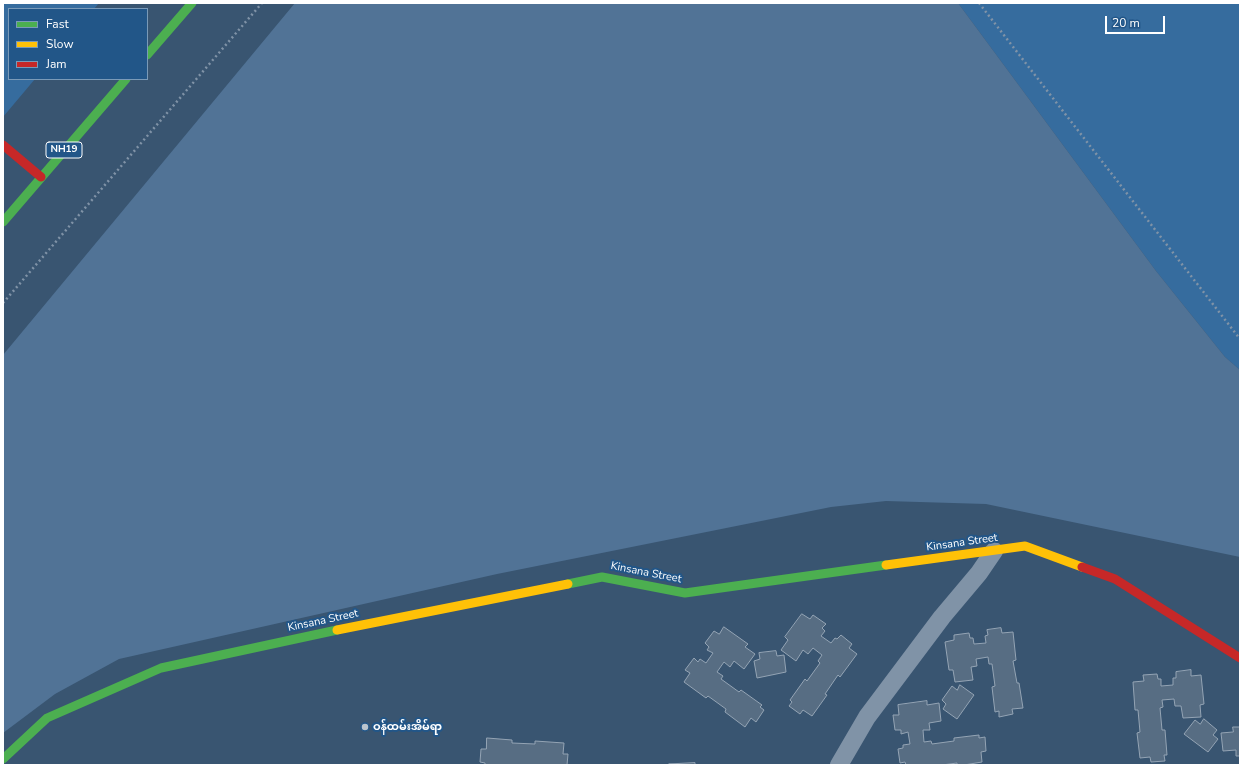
<!DOCTYPE html>
<html>
<head>
<meta charset="utf-8">
<style>
	body { margin:0 }
	#map { position:relative; width:1243px; height:768px; overflow:hidden; background:#395571; font-family:"Nunito Sans",sans-serif }
	canvas { display:block }
	.frame { position:absolute; inset:0; border:4px solid #fff; pointer-events:none }
	.legend { position:absolute; left:8px; top:8px; width:140px; height:72px; box-sizing:border-box; background:#225688; border:1px solid #7a9ab8; margin:0; padding:5px 7px; list-style:none; font-size:12px; color:#fff }
	.legend li { display:flex; align-items:center; gap:8px; height:20px }
	.legend b { width:20px; border:1px solid #7a9ab8 }
	.scale { position:absolute; left:1105px; top:16px; width:60px; height:18px; box-sizing:border-box; border:2px solid #fff; border-top:0; padding-left:5px; font-size:12px; line-height:14px; white-space:nowrap; color:#fff; -webkit-text-stroke:3px #225688; paint-order:stroke }
</style>
</head>
<body>
<div id="map">
<canvas width="1243" height="768"></canvas>
<div class="frame"></div>
<ul class="legend">
<li><b style="height:5px;background:#4caf50"></b>Fast</li>
<li><b style="height:5px;background:#ffc107"></b>Slow</li>
<li><b style="height:5px;background:#c62828"></b>Jam</li>
</ul>
<div class="scale">20 m</div>
</div>
<script>
const g = document.querySelector('canvas').getContext('2d');
g.lineJoin = 'round';
function fill(path, color) { g.fillStyle = color; g.fill(path, 'evenodd'); }
function trace(path, color, width, dash) { g.strokeStyle = color; g.lineWidth = width; g.lineCap = dash ? 'butt' : 'round'; g.setLineDash(dash || []); g.stroke(path); }
function drawText(font, color, halo, rows, align = 'center') {
  g.font = font + ' "Nunito Sans","Noto Sans Myanmar",sans-serif'; g.lineWidth = 4; g.setLineDash([]); g.textBaseline = 'middle'; g.strokeStyle = halo; g.fillStyle = color; for (const [text, x, y, turn = 0] of rows) {
    g.save(); g.translate(x, y); g.rotate((+turn || 0) * Math.PI / 180); g.textAlign = isNaN(turn) ? turn : align; if (halo) g.strokeText(text, 0, 0); g.fillText(text, 0, 0); g.restore();
  }
}
const green = new Path2D(`
	M 3,3 L 99,3 L 94,9 L 9,9 L 9,79 L 35,79 L 3,117 Z
	M 958,3 L 1240,3 L 1240,370 L 1225,357 L 1156,271 Z`);
const water = new Path2D(`
	M 295,3 L 958,3 L 1156,271 L 1225,357 L 1240,370 L 1240,557 L 986,504 L 886,501 L 831,507 L 497,574 L 119,659 L 55,694 L 3,733 L 3,355 Z`);
const building = new Path2D(`
	M 802,614 L 810,619 L 813,615 L 826,624 L 822,628 L 825,631 L 821,636 L 831,643 L 835,638 L 837,639 L 841,635 L 852,644 L 849,648 L 857,654 L 840,677 L 838,675 L 825,694 L 827,695 L 812,716 L 803,710 L 800,714 L 789,706 L 792,702 L 790,700 L 805,679 L 807,681 L 820,663 L 818,661 L 822,655 L 813,648 L 808,654 L 803,650 L 796,661 L 781,650 L 788,640 L 785,637 Z
	M 724,627 L 748,644 L 745,647 L 755,654 L 744,669 L 734,661 L 730,667 L 724,662 L 717,672 L 723,676 L 721,679 L 739,692 L 741,690 L 762,705 L 760,707 L 764,710 L 756,722 L 751,718 L 745,727 L 725,712 L 726,709 L 708,696 L 706,698 L 684,682 L 690,673 L 685,670 L 694,658 L 698,662 L 700,659 L 706,663 L 713,653 L 707,650 L 709,647 L 705,643 L 714,631 L 719,634 Z
	M 1001,628 L 1002,633 L 1013,632 L 1016,660 L 1013,661 L 1017,683 L 1019,683 L 1023,708 L 1012,709 L 1013,714 L 999,717 L 999,711 L 995,712 L 992,687 L 995,686 L 992,664 L 989,664 L 988,657 L 976,659 L 977,666 L 971,667 L 973,680 L 955,682 L 953,670 L 949,670 L 945,642 L 954,640 L 954,635 L 969,633 L 970,638 L 973,638 L 974,644 L 986,643 L 985,636 L 988,635 L 987,630 Z
	M 776,651 L 777,656 L 784,655 L 786,672 L 757,678 L 754,661 L 760,659 L 759,653 Z
	M 1191,670 L 1191,676 L 1201,675 L 1204,704 L 1200,705 L 1201,717 L 1183,718 L 1181,706 L 1175,706 L 1174,699 L 1162,700 L 1163,707 L 1160,708 L 1162,730 L 1165,730 L 1167,755 L 1164,755 L 1165,761 L 1151,762 L 1150,757 L 1140,758 L 1137,733 L 1140,732 L 1138,710 L 1135,710 L 1133,682 L 1144,681 L 1143,675 L 1157,674 L 1158,679 L 1161,679 L 1161,686 L 1173,685 L 1173,678 L 1176,678 L 1176,672 Z
	M 960,685 L 974,695 L 957,719 L 943,709 L 946,704 L 942,700 L 952,686 L 957,690 Z
	M 927,701 L 927,705 L 939,703 L 941,721 L 929,723 L 930,730 L 923,730 L 924,742 L 931,741 L 932,744 L 954,741 L 954,738 L 979,735 L 979,738 L 985,737 L 986,751 L 981,752 L 982,762 L 964,765 L 957,765 L 957,763 L 942,765 L 906,765 L 905,762 L 900,763 L 898,749 L 903,748 L 903,745 L 910,744 L 908,732 L 901,734 L 901,730 L 895,730 L 893,715 L 899,715 L 898,705 Z
	M 1204,719 L 1217,730 L 1213,735 L 1218,739 L 1208,752 L 1184,734 L 1195,720 L 1200,724 Z
	M 1233,727 L 1240,727 L 1240,756 L 1236,756 L 1236,750 L 1223,751 L 1221,733 L 1233,732 Z
	M 487,738 L 512,740 L 512,743 L 535,744 L 535,741 L 564,743 L 563,754 L 568,754 L 567,765 L 485,765 L 485,763 L 480,762 L 481,749 L 486,749 Z
	M 695,763 L 695,765 L 669,764 Z`);
const path = new Path2D(`
	M 979,3 L 1240,339
	M 3,303 L 262,3`);
const street = new Path2D(`
	M 839,765 L 867,717 L 942,617 L 979,573 L 994,551`);
const fast = new Path2D(`
	M 147,55 L 192,3
	M 3,222 L 126,79
	M 568,584 L 602,577 L 685,593 L 886,565
	M 3,759 L 47,718 L 161,668 L 337,630`);
const slow = new Path2D(`
	M 886,565 L 1025,546 L 1082,567
	M 337,630 L 568,584`);
const jam = new Path2D(`
	M 3,145 L 41,177
	M 1082,567 L 1115,579 L 1240,658`);
const markers = [
	[365,727,4,"#bac4cd"]
];
const shields = [
	[64,150,36]
];
const shieldNames = [
	["NH19",64,150]
];
const streetNames = [
	["Kinsana Street",962,543,-8],
	["Kinsana Street",646,573,11],
	["Kinsana Street",323,621,-12]
];
const poiNames = [
	["ဝန်ထမ်းအိမ်ရာ",373,727]
];
fill(green, '#366c9e');
fill(water, '#517396');
fill(building, '#576d83');
trace(building, '#94a4b4', 1);
trace(path, '#8093a7', 2.5, [2, 3]);
trace(street, '#8093a7', 18);
trace(fast, '#4caf50', 9);
trace(slow, '#ffc107', 9);
trace(jam, '#c62828', 9);
for (const [x, y, r, color] of markers) { const dot = new Path2D(); dot.arc(x, y, r, 0, 2 * Math.PI); g.fillStyle = color; g.fill(dot); trace(dot, '#225688', 1.5); }
for (const [x, y, w] of shields) { const box = new Path2D(); box.roundRect(x - w / 2, y - 8, w, 16, 3); g.fillStyle = '#225688'; g.fill(box); trace(box, '#fff', 1); }
drawText('bold 10px', '#fff', null, shieldNames);
drawText('11px', '#fff', '#225688', streetNames);
drawText('bold 11px', '#fff', '#225688', poiNames, 'left');
</script>
</body>
</html>
